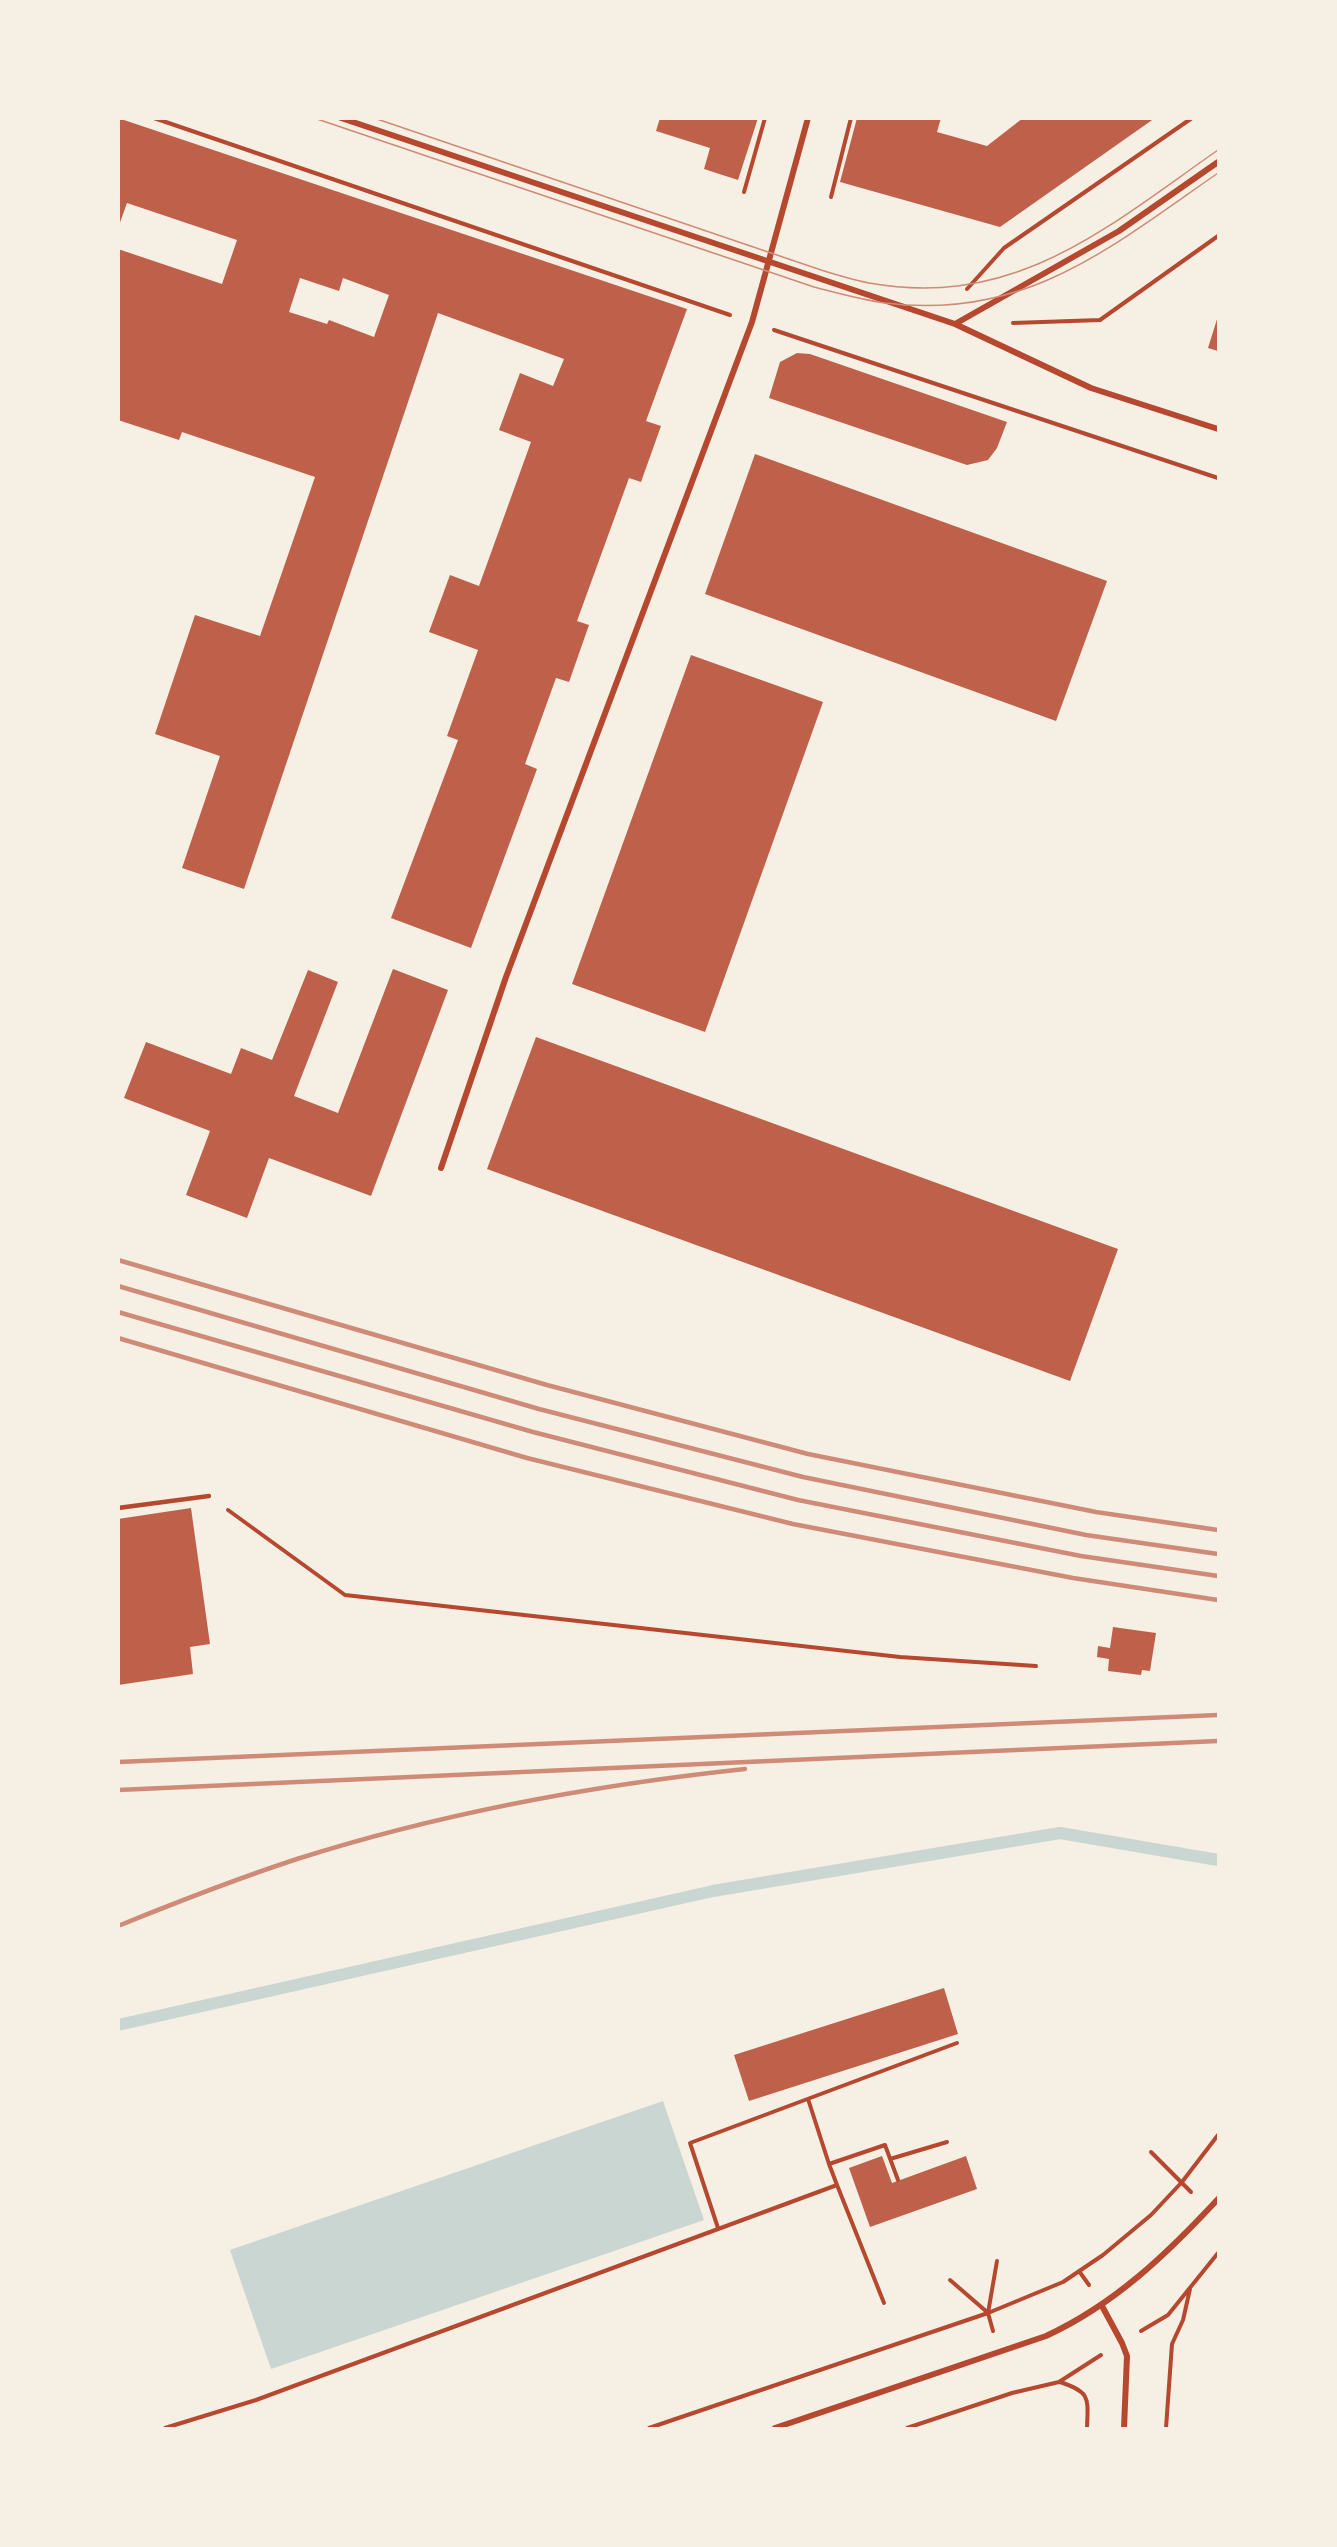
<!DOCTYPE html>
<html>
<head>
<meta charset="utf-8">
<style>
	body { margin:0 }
	#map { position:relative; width:1337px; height:2547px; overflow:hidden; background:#f6efe4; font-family:"Golos Text",sans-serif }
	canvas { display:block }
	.frame { position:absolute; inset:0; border:120px solid #f6efe4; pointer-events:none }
</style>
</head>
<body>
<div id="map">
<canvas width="1337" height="2547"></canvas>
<div class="frame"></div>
</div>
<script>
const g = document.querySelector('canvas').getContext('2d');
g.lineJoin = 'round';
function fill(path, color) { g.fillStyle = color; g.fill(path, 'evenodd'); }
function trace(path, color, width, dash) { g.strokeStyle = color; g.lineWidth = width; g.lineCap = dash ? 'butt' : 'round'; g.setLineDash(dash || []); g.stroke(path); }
const water = new Path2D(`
	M 663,2101 L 704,2220 L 271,2369 L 230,2250 Z`);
const stream = new Path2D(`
	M 118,2025 L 713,1891 L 1060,1833 L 1218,1860`);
const building = new Path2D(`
	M 118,118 L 687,309 L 646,421 L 661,426 L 641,482 L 629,478 L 577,621 L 589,625 L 569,682 L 556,678 L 525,764 L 537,769 L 471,948 L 391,918 L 458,740 L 447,736 L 478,650 L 429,632 L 450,575 L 479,586 L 531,442 L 499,430 L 520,373 L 553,386 L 564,359 L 438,313 L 244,889 L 182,868 L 220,756 L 155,734 L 195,615 L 260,636 L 315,477 L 182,432 L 179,440 L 118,420 L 118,249 L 222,284 L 237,240 L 127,203 L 118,228 ZM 300,278 L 339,291 L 343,278 L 389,295 L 374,337 L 329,320 L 327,324 L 289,312 Z
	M 660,118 L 758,118 L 738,180 L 704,169 L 710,148 L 656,131 Z
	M 857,118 L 941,118 L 937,132 L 987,146 L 1023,118 L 1155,118 L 1000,227 L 840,182 Z
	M 1218,316 L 1218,351 L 1208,348 Z
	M 797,353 L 810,354 L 1007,422 L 997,448 L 988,460 L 967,465 L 769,398 L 780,362 Z
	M 755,454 L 1107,581 L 1056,721 L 705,594 Z
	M 691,655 L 823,702 L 705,1032 L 572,984 Z
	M 393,969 L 448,990 L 371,1196 L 269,1158 L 247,1218 L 186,1195 L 210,1131 L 124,1098 L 146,1042 L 231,1074 L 241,1048 L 272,1060 L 308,970 L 338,982 L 294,1096 L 338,1113 Z
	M 536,1037 L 1118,1249 L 1070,1381 L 487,1169 Z
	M 191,1508 L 210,1644 L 190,1647 L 193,1674 L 118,1685 L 118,1519 Z
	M 1113,1627 L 1156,1633 L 1150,1671 L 1142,1670 L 1141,1675 L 1108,1671 L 1109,1659 L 1097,1657 L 1098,1646 L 1110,1648 Z
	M 944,1988 L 958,2034 L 749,2101 L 734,2055 Z
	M 882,2156 L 892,2183 L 966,2156 L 977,2189 L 870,2227 L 849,2168 Z`);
const path = new Path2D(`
	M 154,118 L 730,315
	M 744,192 L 765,118
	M 831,197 L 851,118
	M 967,289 L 1004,248 L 1192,118
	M 1013,323 L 1100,320 L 1218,236
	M 774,330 L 1218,478
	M 228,1510 L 345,1595 L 900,1657 L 1036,1666
	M 808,2099 L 829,2164
	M 1151,2152 L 1191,2192
	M 890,2159 L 947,2142
	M 837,2185 L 829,2164 L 885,2145 L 898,2180
	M 718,2228 L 690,2143 L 957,2043
	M 1079,2271 L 1089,2285
	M 950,2280 L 987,2312
	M 993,2331 L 988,2313 L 997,2261
	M 1141,2331 L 1168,2315 L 1218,2253
	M 1060,2382 C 1091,2392 1088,2398 1087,2428
	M 165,2428 L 256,2400 L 837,2185 L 884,2303
	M 649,2428 L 988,2313 L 1063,2282 L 1103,2255 L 1151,2215 L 1182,2182 L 1218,2135
	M 907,2428 L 1012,2393 L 1059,2382 L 1101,2355
	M 1166,2428 L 1172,2344 L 1183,2320 L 1190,2289`);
const service = new Path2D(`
	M 118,1508 L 209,1496`);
const minor = new Path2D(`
	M 341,118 L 955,324 L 1091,388 L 1218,429
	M 955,324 L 1119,231 L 1218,162
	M 441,1168 L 506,977 L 752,322 L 808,118
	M 1102,2306 L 1122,2343 L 1127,2356 L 1124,2428
	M 775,2428 L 1046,2336 C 1115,2304 1167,2254 1218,2199`);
const tram = new Path2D(`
	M 314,118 L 814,287 C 837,293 861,300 885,303 C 1025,321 1111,247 1218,173
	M 374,118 L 821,270 C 837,275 853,280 869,283 C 1016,309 1106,228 1218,150`);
const rail = new Path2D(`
	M 118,1260 L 547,1385 L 808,1454 L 1096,1512 L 1218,1530
	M 118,1286 L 539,1409 L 803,1477 L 1086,1535 L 1218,1554
	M 118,1312 L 533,1432 L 798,1500 L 1081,1556 L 1218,1576
	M 118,1338 L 527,1458 L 793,1524 L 1073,1578 L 1218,1600
	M 118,1762 L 1218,1715
	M 118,1790 L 1218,1741
	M 118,1926 C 177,1902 236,1879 297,1859 C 442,1813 594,1785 745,1769`);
fill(water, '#c9d6d2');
trace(stream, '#c9d6d2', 12);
fill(building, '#bf614a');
trace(path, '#b5482f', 4);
trace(service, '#b5482f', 4.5);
trace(minor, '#b5482f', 6);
trace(tram, '#cf8b77', 1.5);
trace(rail, '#cf8b77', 4.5);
</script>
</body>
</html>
